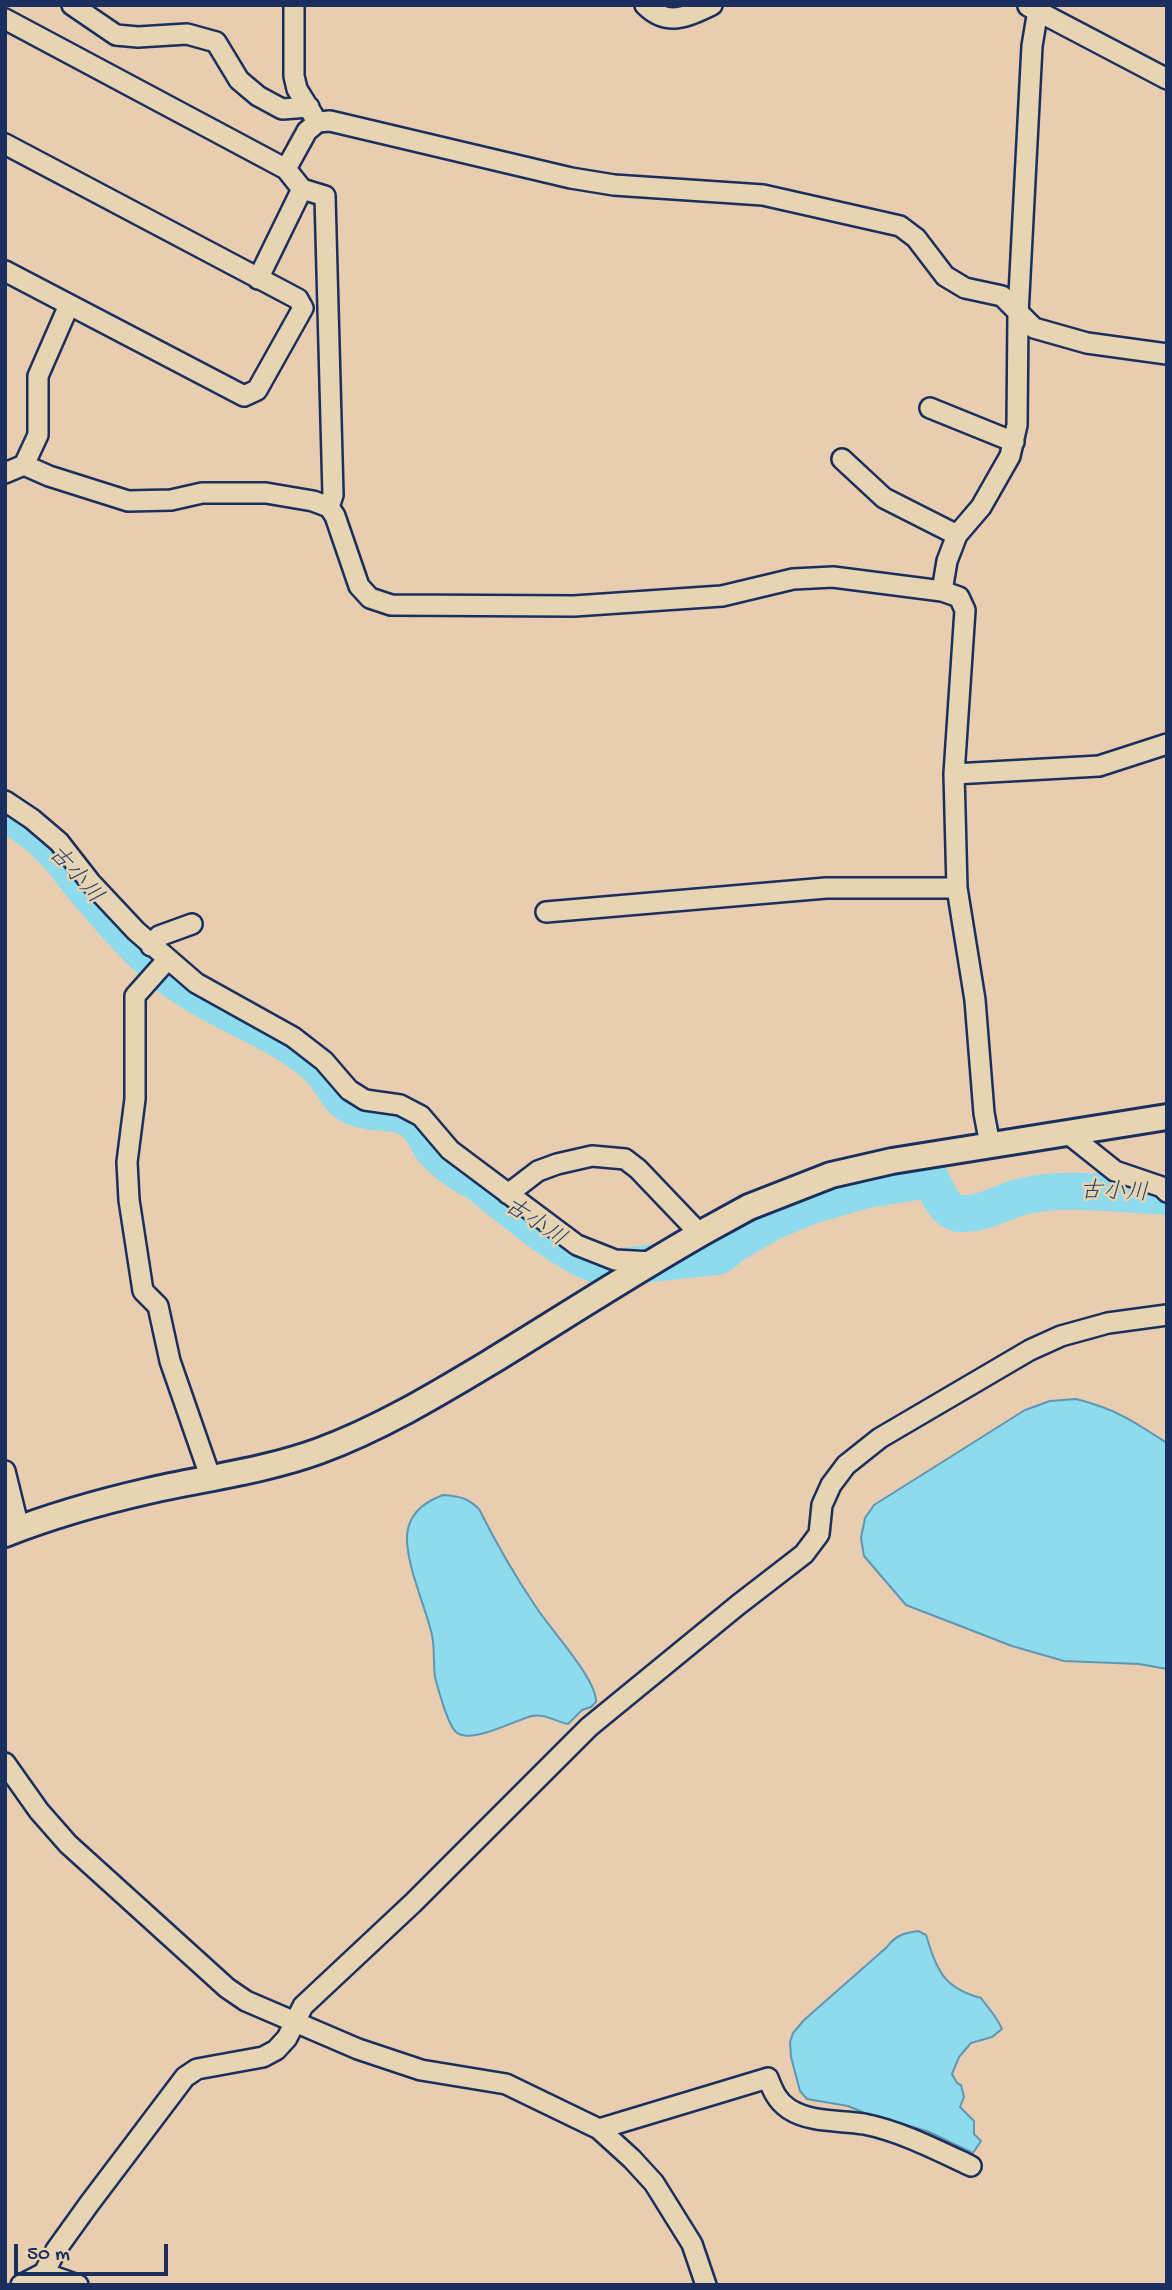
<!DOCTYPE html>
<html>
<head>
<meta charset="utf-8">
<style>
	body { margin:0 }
	#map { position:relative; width:1172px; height:2290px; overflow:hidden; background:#e8cdb0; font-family:"Gochi Hand",sans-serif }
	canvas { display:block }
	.frame { position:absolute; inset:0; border:7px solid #1b2f5e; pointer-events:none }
	.scale { position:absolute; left:14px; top:2244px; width:154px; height:32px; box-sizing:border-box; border:4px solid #1b2f5e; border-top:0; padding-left:9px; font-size:21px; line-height:24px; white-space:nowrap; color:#1b2f5e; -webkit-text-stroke:5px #e7d4b2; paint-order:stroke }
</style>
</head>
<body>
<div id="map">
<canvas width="1172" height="2290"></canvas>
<div class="frame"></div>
<div class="scale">50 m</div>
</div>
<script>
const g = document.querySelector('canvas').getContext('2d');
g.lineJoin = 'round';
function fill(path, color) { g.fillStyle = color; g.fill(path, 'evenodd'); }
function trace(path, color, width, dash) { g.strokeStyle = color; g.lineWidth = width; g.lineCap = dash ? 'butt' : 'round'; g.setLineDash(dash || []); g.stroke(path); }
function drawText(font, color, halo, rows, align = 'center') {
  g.font = font + ' "Gochi Hand","Klee One",sans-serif'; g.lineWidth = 5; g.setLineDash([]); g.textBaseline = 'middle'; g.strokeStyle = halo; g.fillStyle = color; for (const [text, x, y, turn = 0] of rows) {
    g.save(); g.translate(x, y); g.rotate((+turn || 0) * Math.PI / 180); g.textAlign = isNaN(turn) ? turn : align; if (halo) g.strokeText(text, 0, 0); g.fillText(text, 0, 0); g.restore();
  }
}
const water = new Path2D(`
	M 1076,1399 C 1116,1409 1133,1421 1167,1443 L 1167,1669 L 1139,1664 L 1064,1661 L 1012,1646 L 906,1605 L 864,1556 L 861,1538 L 865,1518 L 874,1505 L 1025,1410 L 1050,1401 Z
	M 443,1495 C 459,1496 468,1498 479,1509 C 496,1543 515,1576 536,1607 C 550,1629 597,1679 596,1702 L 591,1707 L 582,1710 L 568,1724 C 556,1722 545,1713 532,1716 C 515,1720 471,1745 456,1732 C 448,1725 438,1689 435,1677 C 433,1663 435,1649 432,1635 C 425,1605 406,1565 407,1536 C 408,1514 424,1502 443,1495 Z
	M 918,1931 L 926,1935 C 937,1970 943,1988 981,1998 C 989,2009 997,2017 1002,2029 L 992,2037 L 971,2043 L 959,2057 L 952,2074 L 957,2083 L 961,2085 L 964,2097 L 960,2107 L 974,2121 L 974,2134 L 981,2141 L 973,2153 L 927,2131 L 867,2114 L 848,2106 L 807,2099 L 800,2091 L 791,2057 L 790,2042 L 793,2033 L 804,2020 L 887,1947 C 896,1935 904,1933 918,1931 Z`);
const river = new Path2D(`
	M 5,812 C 21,823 38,834 51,848 C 64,860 73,876 85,889 C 110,919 138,952 169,976 C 215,1013 277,1029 318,1067 C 331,1078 336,1099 352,1106 C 372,1116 395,1108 413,1121 C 423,1129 425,1137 431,1147 C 441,1160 462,1176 477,1182 C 506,1205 576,1266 610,1268 L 719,1256 L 737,1242 L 774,1221 L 813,1205 L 865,1190 L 931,1179 C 937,1191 943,1209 957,1213 C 977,1217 1001,1203 1020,1197 C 1063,1185 1122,1195 1167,1196`);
const minor = new Path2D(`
	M 72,5 L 116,35 L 138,37 L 187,34 L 216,42 L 239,80 L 258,96 L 282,109 L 309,107
	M 294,5 L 294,76 L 297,89 L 313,115
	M 645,5 C 667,27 687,17 712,5
	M 1028,6 L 1167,79
	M 5,19 L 286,169 L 302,189 L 258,279
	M 5,144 L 298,299 L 303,308 L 257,390 L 244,396 L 5,271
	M 286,169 L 307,131 L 318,122 L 330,121 L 571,178 L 614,185 L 763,195 L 900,226 L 916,238 L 945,276 L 965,288 L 1002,296 L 1034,328 L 1087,343 L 1167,354
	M 302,189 L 325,196 L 333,495 L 329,507
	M 930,408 L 1014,442
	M 842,459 L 884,498 L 957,535
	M 24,465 L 49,476 L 128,501 L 171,500 L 202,493 L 266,493 L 313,501 L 329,507 L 335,516 L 359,586 L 370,598 L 391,605 L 574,606 L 722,596 L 793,579 L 833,577 L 942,591 L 959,597 L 965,610 L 954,774 L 957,888 L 975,1000 L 984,1113 L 990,1145
	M 5,473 L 24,465 L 38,435 L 38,376 L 69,305
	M 942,591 L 947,561 L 957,535 L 981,507 L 1010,456 L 1017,425 L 1018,314 L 1032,46 L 1038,10
	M 954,774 L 1099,766 L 1167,744
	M 5,801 L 32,819 L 59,842 L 91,883 L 136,931 L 196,983 L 293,1037 L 324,1061 L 349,1090 L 365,1100 L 400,1105 L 421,1116 L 450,1150 L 577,1245 L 615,1260 L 652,1262
	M 546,912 L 826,888 L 957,888
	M 151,946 L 159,936 L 192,924
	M 167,960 L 135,996 L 135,1099 L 127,1162 L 129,1200 L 143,1291 L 158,1306 L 170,1361 L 211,1479
	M 1066,1132 L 1115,1171 L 1162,1187 L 1167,1192
	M 508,1194 L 538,1171 L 557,1164 L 592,1156 L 625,1159 L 638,1169 L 700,1234
	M 5,1471 L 19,1528
	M 5,1763 L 39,1811 L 68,1844 L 227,1988 L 246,2001 L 358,2049 L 421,2070 L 506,2084 L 599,2129 L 632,2159 L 654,2183 L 692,2244 L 706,2285
	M 599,2129 L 768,2078 C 773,2091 777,2101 789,2109 C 811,2123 839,2120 864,2124 C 900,2131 937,2150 971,2166
	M 44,2273 L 78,2285
	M 21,2285 L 44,2273 L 56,2250 L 89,2204 L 185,2077 L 197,2069 L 263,2057 L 276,2050 L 287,2038 L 303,2006 L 413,1903 L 589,1727 L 738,1605 L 804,1554 L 819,1534 L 822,1505 L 831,1485 L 846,1465 L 880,1438 L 1030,1350 L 1061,1336 L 1108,1323 L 1167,1315`);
const tertiary = new Path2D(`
	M 5,1534 C 51,1516 100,1502 148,1491 C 205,1478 264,1471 319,1451 C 379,1429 434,1396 489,1363 C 561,1319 633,1272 707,1230 L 749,1207 L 831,1175 L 892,1161 L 1167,1117`);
const waterNames = [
	["古小川",74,876,48],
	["古小川",1114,1194,2],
	["古小川",534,1224,34]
];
fill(water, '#8ddbec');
trace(water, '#5f96b3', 2);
trace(river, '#8ddbec', 37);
trace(minor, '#1b2f5e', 24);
trace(tertiary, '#1b2f5e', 30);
trace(minor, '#e7d4b2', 19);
trace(tertiary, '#e7d4b2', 24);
drawText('italic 23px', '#26406c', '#e7d4b2', waterNames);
</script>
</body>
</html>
